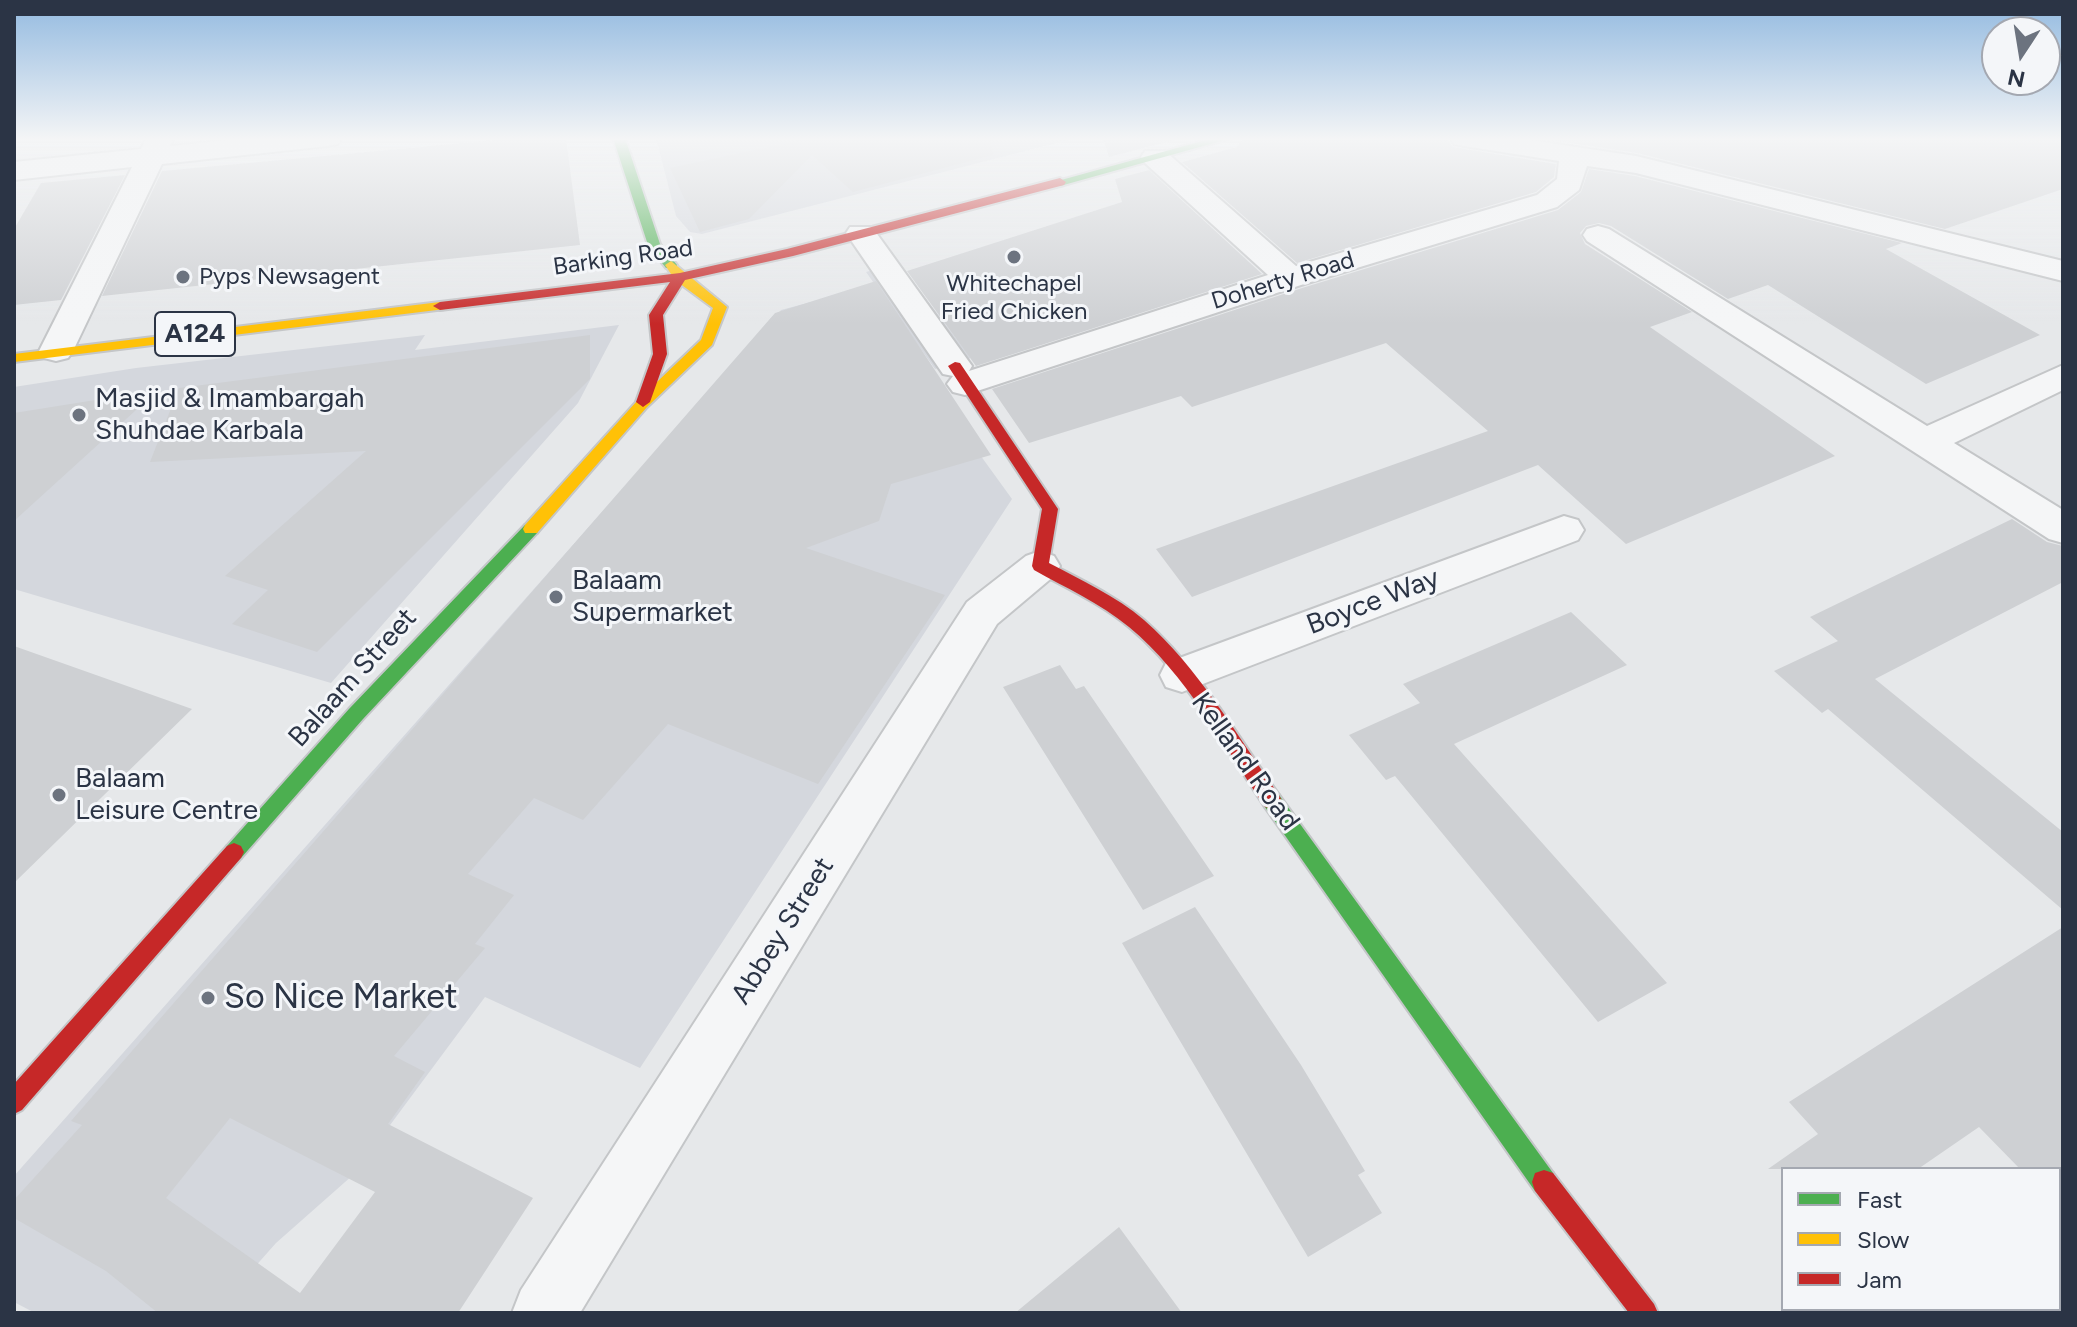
<!DOCTYPE html>
<html>
<head>
<meta charset="utf-8">
<style>
	body { margin:0 }
	#map { position:relative; width:2077px; height:1327px; overflow:hidden; background:#e6e8ea; font-family:Figtree,sans-serif }
	canvas { display:block }
	.frame { position:absolute; inset:0; border:16px solid #2b3445; pointer-events:none }
	.legend { position:absolute; left:1781px; top:1167px; width:280px; height:144px; box-sizing:border-box; background:#f4f6f9; border:2px solid #a4a8b1; margin:0; padding:10px 14px; list-style:none; font-size:24px; color:#2b3445 }
	.legend li { display:flex; align-items:center; gap:16px; height:40px }
	.legend b { width:40px; border:2px solid #a4a8b1 }
	.north { position:absolute; left:1981px; top:16px; width:80px; height:80px; box-sizing:border-box; background:#f4f6f9; border:2px solid #a4a8b1; border-radius:50%; rotate:192deg; font-size:22px; font-weight:700; line-height:32px; text-align:center; color:#2b3445 }
	.north::after { content:''; display:block; margin:auto; width:28px; height:36px; background:#6c737f; clip-path:polygon(50% 0,100% 100%,50% 72%,0 100%) }
</style>
</head>
<body>
<div id="map">
<canvas width="2077" height="1327"></canvas>
<div class="frame"></div>
<ul class="legend">
<li><b style="height:10px;background:#4caf50"></b>Fast</li>
<li><b style="height:10px;background:#ffc107"></b>Slow</li>
<li><b style="height:10px;background:#c62828"></b>Jam</li>
</ul>
<div class="north">N</div>
</div>
<script>
const g = document.querySelector('canvas').getContext('2d');
g.lineJoin = 'round';
function fill(path, color) { g.fillStyle = color; g.fill(path, 'evenodd'); }
function trace(path, color, width, dash) { g.strokeStyle = color; g.lineWidth = width; g.lineCap = dash ? 'butt' : 'round'; g.setLineDash(dash || []); g.stroke(path); }
function drawText(font, color, halo, rows, align = 'center') {
  g.font = font + ' Figtree,sans-serif'; g.lineWidth = 6; g.setLineDash([]); g.textBaseline = 'middle'; g.strokeStyle = halo; g.fillStyle = color; for (const [text, x, y, turn = 0] of rows) {
    g.save(); g.translate(x, y); g.rotate((+turn || 0) * Math.PI / 180); g.textAlign = isNaN(turn) ? turn : align; if (halo) g.strokeText(text, 0, 0); g.fillText(text, 0, 0); g.restore();
  }
}
const built = new Path2D(`
	M 656,138 L 1076,138 L 702,234 L 690,232 L 676,216 Z
	M 899,263 L 971,358 L 935,369 L 866,272 Z
	M 860,289 L 1012,499 L 640,1068 L 485,997 L 353,1175 L 276,1243 L 214,1313 L 35,1313 L 14,1302 L 14,1176 L 781,310 Z
	M 619,325 L 578,403 L 331,683 L 14,589 L 14,387 L 136,368 L 425,335 L 415,350 Z`);
const building = new Path2D(`
	M 517,138 L 566,138 L 580,245 L 102,296 L 162,171 Z
	M 793,138 L 991,138 L 993,155 L 853,192 L 812,155 L 749,219 L 700,232 L 670,168 L 797,141 Z
	M 1103,138 L 1182,138 L 1109,157 Z
	M 1243,138 L 1447,138 L 1453,147 L 1556,164 L 1554,177 L 1536,192 L 1297,263 L 1182,162 L 1237,147 Z
	M 1537,138 L 2063,138 L 2063,189 L 1945,229 L 1637,153 Z
	M 1589,169 L 1635,176 L 1902,243 L 1886,249 L 2040,335 L 1926,384 L 1768,285 L 1728,299 L 1611,226 L 1599,223 L 1586,226 L 1580,233 L 1585,244 L 1692,312 L 1650,327 L 1835,456 L 1626,544 L 1538,465 L 1192,597 L 1156,549 L 1488,431 L 1386,343 L 1192,407 L 1181,396 L 1029,443 L 992,389 L 1302,288 L 1558,210 L 1581,192 Z
	M 1149,170 L 1262,274 L 976,366 L 907,271 L 1122,202 L 1115,179 Z
	M 125,175 L 61,300 L 14,305 L 14,229 L 41,183 Z
	M 876,281 L 991,455 L 891,484 L 879,521 L 806,548 L 945,595 L 818,784 L 668,724 L 583,820 L 534,798 L 468,874 L 514,895 L 475,944 L 485,948 L 394,1056 L 425,1072 L 388,1124 L 533,1198 L 458,1313 L 158,1313 L 106,1271 L 14,1218 L 14,1200 L 82,1125 L 71,1121 L 775,313 ZM 230,1118 L 375,1192 L 300,1293 L 166,1198 Z
	M 590,335 L 590,379 L 317,652 L 232,624 L 268,590 L 225,576 L 366,451 L 150,462 L 179,388 Z
	M 158,390 L 14,521 L 14,413 Z
	M 2012,519 L 2047,542 L 2063,546 L 2063,582 L 1875,679 L 2063,832 L 2063,910 L 1828,709 L 1822,713 L 1774,671 L 1838,641 L 1810,617 Z
	M 1571,612 L 1627,665 L 1454,744 L 1667,983 L 1598,1022 L 1395,776 L 1386,780 L 1349,735 L 1420,703 L 1403,684 Z
	M 14,646 L 192,709 L 14,883 Z
	M 1060,665 L 1076,689 L 1084,686 L 1214,876 L 1143,910 L 1003,687 Z
	M 1195,907 L 1301,1065 L 1365,1171 L 1358,1175 L 1382,1213 L 1308,1257 L 1122,943 Z
	M 2063,927 L 2063,1169 L 2020,1169 L 1979,1127 L 1918,1169 L 1768,1169 L 1818,1134 L 1789,1102 Z
	M 1119,1227 L 1182,1313 L 1015,1313 Z`);
const street = new Path2D(`
	M 146,138 L 174,138 L 170,146 L 248,138 L 342,138 L 338,144 L 328,146 L 162,164 L 73,351 L 68,358 L 56,361 L 44,358 L 39,351 L 132,167 L 14,180 L 14,162 L 141,149 Z
	M 1450,138 L 1517,138 L 1636,156 L 2063,261 L 2063,281 L 1636,173 L 1587,166 L 1579,190 L 1557,207 L 1301,285 L 965,395 L 953,392 L 947,384 L 953,376 L 943,374 L 846,233 L 850,227 L 872,227 L 972,366 L 969,371 L 1268,275 L 1145,163 L 1141,157 L 1145,151 L 1165,151 L 1296,266 L 1537,195 L 1557,179 L 1559,161 L 1464,146 L 1454,144 Z
	M 1598,226 L 1609,229 L 1927,426 L 2063,365 L 2063,390 L 1954,443 L 2063,510 L 2063,543 L 2049,539 L 1587,241 L 1583,235 L 1587,229 Z
	M 1564,516 L 1578,520 L 1584,530 L 1578,540 L 1182,692 L 1166,687 L 1160,675 L 1166,663 Z
	M 1040,551 L 1054,556 L 1060,566 L 1054,576 L 997,624 L 580,1313 L 512,1313 L 521,1290 L 967,602 L 1026,556 Z`);
const fast = new Path2D(`
	M 613,138 L 625,138 L 660,244 L 677,265 L 676,268 L 666,268 L 648,245 Z
	M 1213,138 L 1232,138 L 1060,186 L 1054,182 Z
	M 531,523 L 537,525 L 539,529 L 537,533 L 363,719 L 241,858 L 234,861 L 227,858 L 224,852 L 227,846 L 349,709 L 525,525 Z
	M 1272,793 L 1279,795 L 1553,1173 L 1556,1182 L 1553,1191 L 1544,1194 L 1535,1191 L 1265,807 L 1262,801 L 1265,795 Z`);
const slow = new Path2D(`
	M 671,261 L 727,307 L 712,345 L 647,407 L 537,533 L 525,533 L 523,529 L 525,525 L 637,401 L 701,340 L 713,308 L 675,280 L 665,265 Z
	M 440,302 L 445,303 L 445,309 L 14,362 L 14,354 Z`);
const jam = new Path2D(`
	M 1060,178 L 1066,182 L 1064,185 L 793,256 L 685,280 L 663,315 L 667,354 L 650,402 L 643,407 L 636,402 L 653,354 L 649,315 L 670,282 L 440,310 L 433,306 L 440,302 L 680,273 L 787,249 Z
	M 955,362 L 960,363 L 1058,509 L 1049,563 C 1081,580 1116,596 1144,620 C 1199,668 1237,736 1279,795 L 1282,801 L 1279,807 L 1272,809 L 1265,807 C 1224,746 1186,674 1129,627 C 1100,603 1066,588 1034,570 L 1032,566 L 1042,509 L 948,366 Z
	M 234,843 L 241,846 L 244,852 L 241,858 L 22,1110 L 14,1114 L 14,1084 L 227,846 Z
	M 1544,1170 L 1553,1173 L 1654,1304 L 1658,1313 L 1629,1313 L 1535,1191 L 1532,1182 L 1535,1173 Z`);
const markers = [
	[1014,257,8,"#6c737f"],
	[183,277,8,"#6c737f"],
	[79,415,8,"#6c737f"],
	[556,597,8,"#6c737f"],
	[59,795,8,"#6c737f"],
	[208,998,8,"#6c737f"]
];
const farStreetnames = [
	["Barking Road",623,258,-8],
	["Doherty Road",1283,281,-17]
];
const farPoinames = [
	["Pyps Newsagent",199,277],
	["Whitechapel",1014,284,"center"],
	["Fried Chicken",1014,312,"center"]
];
const shields = [
	[195,334,80]
];
const shieldNames = [
	["A124",195,334]
];
const poiNames = [
	["Masjid & Imambargah",95,399],
	["Shuhdae Karbala",95,431],
	["Balaam",572,581],
	["Supermarket",572,613],
	["Balaam",75,779],
	["Leisure Centre",75,811]
];
const streetNames = [
	["Boyce Way",1373,602,-21],
	["Balaam Street",353,678,-48],
	["Kelland Road",1245,762,54],
	["Abbey Street",783,931,-58]
];
const nearPoinames = [
	["So Nice Market",224,998]
];
fill(built, '#d4d7dd');
fill(building, '#ced0d3');
trace(street, '#c4c6c8', 4);
trace(fast, '#c4c6c8', 4);
trace(slow, '#c4c6c8', 4);
trace(jam, '#c4c6c8', 4);
fill(street, '#f5f6f7');
fill(fast, '#4caf50');
fill(slow, '#ffc107');
fill(jam, '#c62828');
const sky = g.createLinearGradient(0, 0, 0, 324);
sky.addColorStop(0, '#93bae0');
sky.addColorStop(0.43, '#f4f5f6');
sky.addColorStop(1, '#f4f5f600');
g.fillStyle = sky;
g.fillRect(0, 0, 2077, 324);
for (const [x, y, r, color] of markers) { const dot = new Path2D(); dot.arc(x, y, r, 0, 2 * Math.PI); g.fillStyle = color; g.fill(dot); trace(dot, '#f4f6f9', 3); }
drawText('24px', '#2b3445', '#f4f6f9', farStreetnames);
drawText('24px', '#2b3445', '#f4f6f9', farPoinames, 'left');
for (const [x, y, w] of shields) { const box = new Path2D(); box.roundRect(x - w / 2, y - 22, w, 44, 6); g.fillStyle = '#f4f6f9'; g.fill(box); trace(box, '#2b3445', 2); }
drawText('bold 26px', '#2b3445', null, shieldNames);
drawText('28px', '#2b3445', '#f4f6f9', poiNames, 'left');
drawText('28px', '#2b3445', '#f4f6f9', streetNames);
drawText('34px', '#2b3445', '#f4f6f9', nearPoinames, 'left');
</script>
</body>
</html>
